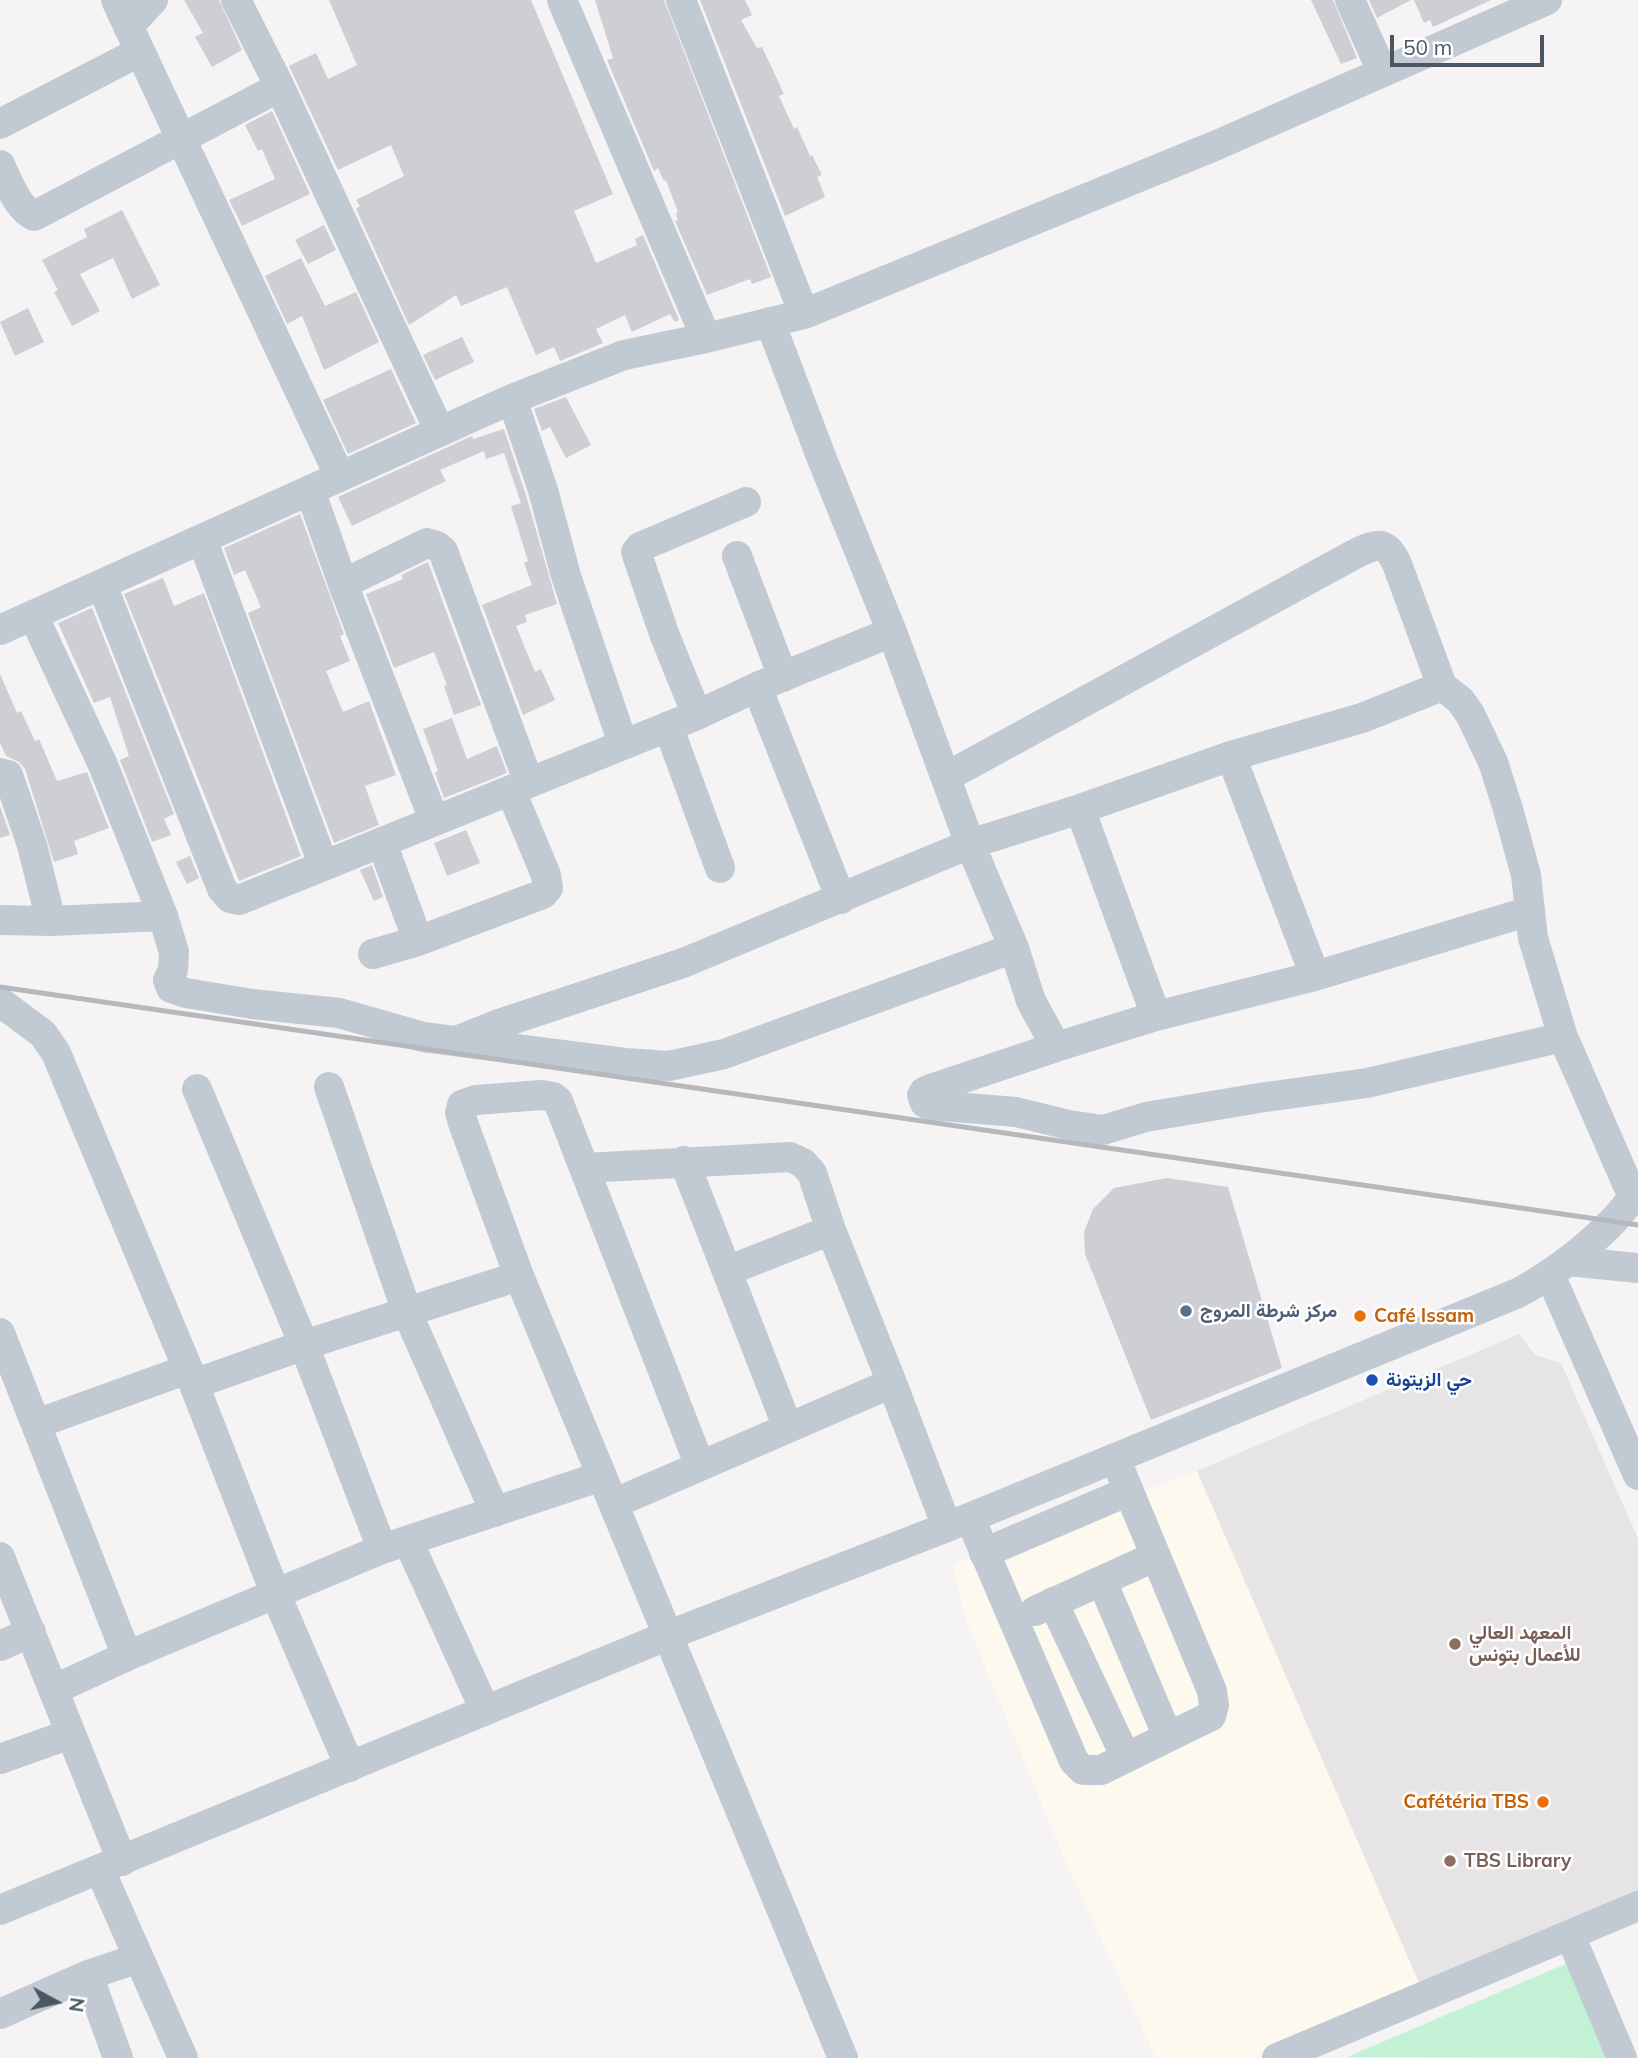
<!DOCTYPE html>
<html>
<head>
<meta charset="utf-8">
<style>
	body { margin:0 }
	#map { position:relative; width:1638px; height:2058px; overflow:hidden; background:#f5f3f3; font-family:Mulish,sans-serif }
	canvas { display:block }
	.north { position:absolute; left:21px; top:1967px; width:70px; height:70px; -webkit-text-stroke:5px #fff; paint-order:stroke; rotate:98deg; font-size:19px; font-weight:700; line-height:28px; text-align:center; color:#4a5661 }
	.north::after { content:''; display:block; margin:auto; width:24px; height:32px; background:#4a5661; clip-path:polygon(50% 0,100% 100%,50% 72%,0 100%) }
	.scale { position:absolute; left:1390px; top:35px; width:154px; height:32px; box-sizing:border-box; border:4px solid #4a5661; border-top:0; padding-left:9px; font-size:21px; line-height:24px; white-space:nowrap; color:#4a5661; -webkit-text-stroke:5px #fff; paint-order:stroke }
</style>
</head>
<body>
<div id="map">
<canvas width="1638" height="2058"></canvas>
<div class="north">N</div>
<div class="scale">50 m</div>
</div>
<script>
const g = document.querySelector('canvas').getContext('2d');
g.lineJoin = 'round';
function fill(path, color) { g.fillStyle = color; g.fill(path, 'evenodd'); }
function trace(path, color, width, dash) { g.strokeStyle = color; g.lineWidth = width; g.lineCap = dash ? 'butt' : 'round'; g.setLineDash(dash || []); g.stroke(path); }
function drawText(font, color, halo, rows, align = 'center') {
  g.font = font + ' Mulish,Vazirmatn,sans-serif'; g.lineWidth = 5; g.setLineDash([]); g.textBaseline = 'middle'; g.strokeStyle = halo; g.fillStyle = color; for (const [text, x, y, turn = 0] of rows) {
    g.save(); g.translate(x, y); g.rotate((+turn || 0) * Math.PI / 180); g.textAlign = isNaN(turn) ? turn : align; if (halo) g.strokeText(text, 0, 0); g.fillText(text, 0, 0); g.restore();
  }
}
const commercial = new Path2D(`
	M 1197,1471 L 1420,1985 L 1252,2058 L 1156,2058 L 1064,1858 L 965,1618 L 953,1564 Z`);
const education = new Path2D(`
	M 1519,1334 L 1535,1355 L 1561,1363 L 1638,1539 L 1638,1892 L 1420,1985 L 1197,1471 Z`);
const green = new Path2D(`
	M 1575,1960 L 1616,2058 L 1347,2057 Z`);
const building = new Path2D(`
	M 184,0 L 219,0 L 242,50 L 212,67 L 195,37 L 203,33 Z
	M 329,0 L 531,0 L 613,194 L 574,211 L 596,263 L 637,245 L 635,239 L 643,235 L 679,320 L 675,322 L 670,314 L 632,332 L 625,315 L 596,329 L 603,343 L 560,361 L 554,347 L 536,355 L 507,287 L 461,306 L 456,295 L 409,325 L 356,209 L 360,206 L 356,200 L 404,176 L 391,145 L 338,170 L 289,66 L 316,53 L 328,79 L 357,65 Z
	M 595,0 L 664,0 L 771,277 L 752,284 L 750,279 L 707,295 L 675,221 L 678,220 L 676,213 L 678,212 L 666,180 L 664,181 L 658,168 L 654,171 L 607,60 L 613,58 Z
	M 700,0 L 745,0 L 752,15 L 741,20 L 757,48 L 762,47 L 784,94 L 779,96 L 794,129 L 797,127 L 810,156 L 812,155 L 822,175 L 817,177 L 825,197 L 785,216 Z
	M 1311,0 L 1333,0 L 1357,58 L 1341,64 Z
	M 1369,0 L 1411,0 L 1377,18 Z
	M 1414,0 L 1491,0 L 1433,27 L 1430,20 L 1424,23 Z
	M 272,111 L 310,194 L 242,226 L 229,200 L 275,179 L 262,149 L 258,151 L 245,125 Z
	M 122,210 L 160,285 L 132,299 L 113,258 L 80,274 L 100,311 L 72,326 L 54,292 L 58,290 L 42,260 L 87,237 L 84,229 Z
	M 324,225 L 336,250 L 308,264 L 295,240 Z
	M 301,258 L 325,306 L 356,292 L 379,342 L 324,370 L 302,316 L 287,324 L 265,276 Z
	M 28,308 L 44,342 L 15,356 L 0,322 Z
	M 462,337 L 474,362 L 435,380 L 423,355 Z
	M 391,369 L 416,423 L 348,454 L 323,400 Z
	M 566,397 L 591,445 L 566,458 L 550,427 L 542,431 L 534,409 Z
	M 504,429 L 526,495 L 557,604 L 525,615 L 527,622 L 516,626 L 535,672 L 541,669 L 555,700 L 523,715 L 482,605 L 532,585 L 524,563 L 528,561 L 511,506 L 521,503 L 504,453 L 486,459 L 484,451 L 440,470 L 446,481 L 352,526 L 338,497 L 472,436 L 473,439 Z
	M 300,514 L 344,634 L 340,636 L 350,661 L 326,671 L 343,712 L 369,701 L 396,775 L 365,786 L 379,825 L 334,843 L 248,613 L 261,607 L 245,570 L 234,575 L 224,548 Z
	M 428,562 L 481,705 L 454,715 L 444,686 L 447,685 L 434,652 L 394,668 L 366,594 L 403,579 L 401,575 Z
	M 163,578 L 174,606 L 204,593 L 301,856 L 239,881 L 124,594 Z
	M 92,608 L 174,814 L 164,819 L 171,835 L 152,842 L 120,760 L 129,756 L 110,697 L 94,703 L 58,623 Z
	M 0,674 L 17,713 L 21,711 L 35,741 L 39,739 L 57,781 L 87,772 L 109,828 L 74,841 L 78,854 L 54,862 L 25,769 L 19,762 L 6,756 L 0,743 Z
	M 452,718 L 467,759 L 497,746 L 507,773 L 444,798 L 435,773 L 438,771 L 423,729 Z
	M 0,806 L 10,835 L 0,838 Z
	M 466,830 L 480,863 L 447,876 L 434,843 Z
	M 190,856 L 199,878 L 187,884 L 176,862 Z
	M 372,865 L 383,897 L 374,901 L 360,870 Z
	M 1167,1178 L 1228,1187 L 1282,1368 L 1151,1420 L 1085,1254 L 1084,1232 L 1093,1209 L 1114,1188 Z`);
const minor = new Path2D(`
	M 116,0 L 340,477
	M 562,0 L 706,338
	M 681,0 L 804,314
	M 1350,0 L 1382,71
	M 128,27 L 153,0
	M 277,81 L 439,430
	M 0,124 L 139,52
	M 0,165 C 8,181 17,208 34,216 L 274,90 L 277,81 L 236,0
	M 770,322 L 822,459 L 892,632 L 970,844 L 1014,948 L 1031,1001 L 1056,1047 L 1156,1016 L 1315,976 L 1530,911
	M 512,399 L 543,490 L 566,576 L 623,744
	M 310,490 L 343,584 L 434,820
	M 202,539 L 323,864
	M 737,556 L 783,677
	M 343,584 L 427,543 L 437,546 L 443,551 L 529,783
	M 102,585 L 222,889 L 230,898 L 239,900 L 697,715 L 757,687 L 892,632
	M 33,615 L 103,765 L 163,916 L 174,952 L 173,970 L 168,980 L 171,988 L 186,993 L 252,1004 L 339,1013 L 423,1037 L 625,1063 L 669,1066 L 724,1054 L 1014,948
	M 0,630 L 512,399 L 624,355 L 706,338 L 804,314 L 1217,145 L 1547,0
	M 757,687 L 841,899
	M 697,715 L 665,636 L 636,552 L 640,547 L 746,502
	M 668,726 L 720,868
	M 1231,756 L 1315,976
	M 0,773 L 8,775 L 32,845 L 51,921
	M 946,777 L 1355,554 C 1376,544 1386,539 1397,564 L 1442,686 L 1460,700 L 1470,714 L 1493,762 L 1508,809 L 1526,875 L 1533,938 L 1563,1037 L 1633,1197
	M 1080,809 L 1156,1016
	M 382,843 L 418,941
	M 0,920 L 51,921 L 163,916
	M 373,954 L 418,941 L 543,894 L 548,888 L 546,875 L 511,791
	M 0,1002 L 43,1034 L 56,1053 L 188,1369 L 276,1595 L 350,1767
	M 459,1040 L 499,1024 L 683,963 L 970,844 L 1080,809 L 1231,756 L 1362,718 L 1442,686
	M 1056,1047 L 928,1090 L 924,1092 L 922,1095 L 925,1103 L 930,1105 L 1016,1112 L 1069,1125 L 1103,1130 L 1146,1117 L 1259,1098 L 1367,1083 L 1563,1037
	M 329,1087 L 407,1312 L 495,1512
	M 197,1089 L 304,1345 L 382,1549
	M 684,1161 L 788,1428
	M 585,1168 L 790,1157 L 803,1163 L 812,1173 L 831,1230 L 892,1383
	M 1568,1261 L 1638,1268
	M 727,1271 L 831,1230
	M 1550,1275 L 1638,1475
	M 0,1333 L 127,1656
	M 194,1384 L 304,1345 L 519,1276
	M 36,1424 L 188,1369
	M 700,1466 L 558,1101 L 553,1097 L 542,1095 L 476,1100 L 462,1105 L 460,1112 L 463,1123 L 519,1276 L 843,2058
	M 615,1503 L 892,1383 L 947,1527
	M 970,1518 L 1074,1761 L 1083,1770 L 1101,1770 L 1211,1716 L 1214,1705 L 1212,1691 L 1115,1458
	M 408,1541 L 485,1710
	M 984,1553 L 1129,1491
	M 0,1557 L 122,1861
	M 1102,1581 L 1168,1737
	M 1053,1602 L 1126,1758
	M 1035,1611 L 1156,1556
	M 0,1646 L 31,1632
	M 53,1690 L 127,1656 L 382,1549 L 602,1476
	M 0,1759 L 70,1734
	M 100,1870 L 183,2058
	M 0,1910 L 669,1635 L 947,1527 L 1518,1293 C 1553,1274 1585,1250 1613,1221 C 1622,1212 1629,1201 1638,1192
	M 1570,1935 L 1622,2058
	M 88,1975 L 118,2058
	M 0,2014 L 88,1975 L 139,1958
	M 1277,2058 L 1638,1906`);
const rail = new Path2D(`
	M 0,987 L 1638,1225`);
const markers = [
	[1186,1311,7,"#5c6f8a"],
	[1360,1316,7,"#e8710a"],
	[1372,1380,7,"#1a4fb4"],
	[1455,1644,7,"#8d6e63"],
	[1543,1802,7,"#e8710a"],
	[1450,1861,7,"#8d6e63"]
];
const serviceNames = [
	["مركز شرطة المروج",1200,1311]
];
const foodNames = [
	["Café Issam",1374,1316],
	["Cafétéria TBS",1529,1802,"right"]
];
const transitNames = [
	["حي الزيتونة",1386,1380]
];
const educationNames = [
	["المعهد العالي",1469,1633],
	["للأعمال بتونس",1469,1655],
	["TBS Library",1464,1861]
];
fill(commercial, '#fdf9ef');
fill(education, '#e6e4e5');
fill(green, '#c3f1d5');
fill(building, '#cdcfd5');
trace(minor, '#c1cad2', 30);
trace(rail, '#b5b8bd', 5);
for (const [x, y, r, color] of markers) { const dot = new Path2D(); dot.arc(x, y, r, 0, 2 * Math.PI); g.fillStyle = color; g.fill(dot); trace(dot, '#fff', 2.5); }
drawText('bold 19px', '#4e5e75', '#fff', serviceNames, 'left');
drawText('bold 19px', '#c56008', '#fff', foodNames, 'left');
drawText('bold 19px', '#164399', '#fff', transitNames, 'left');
drawText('bold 19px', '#785e54', '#fff', educationNames, 'left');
</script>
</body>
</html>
